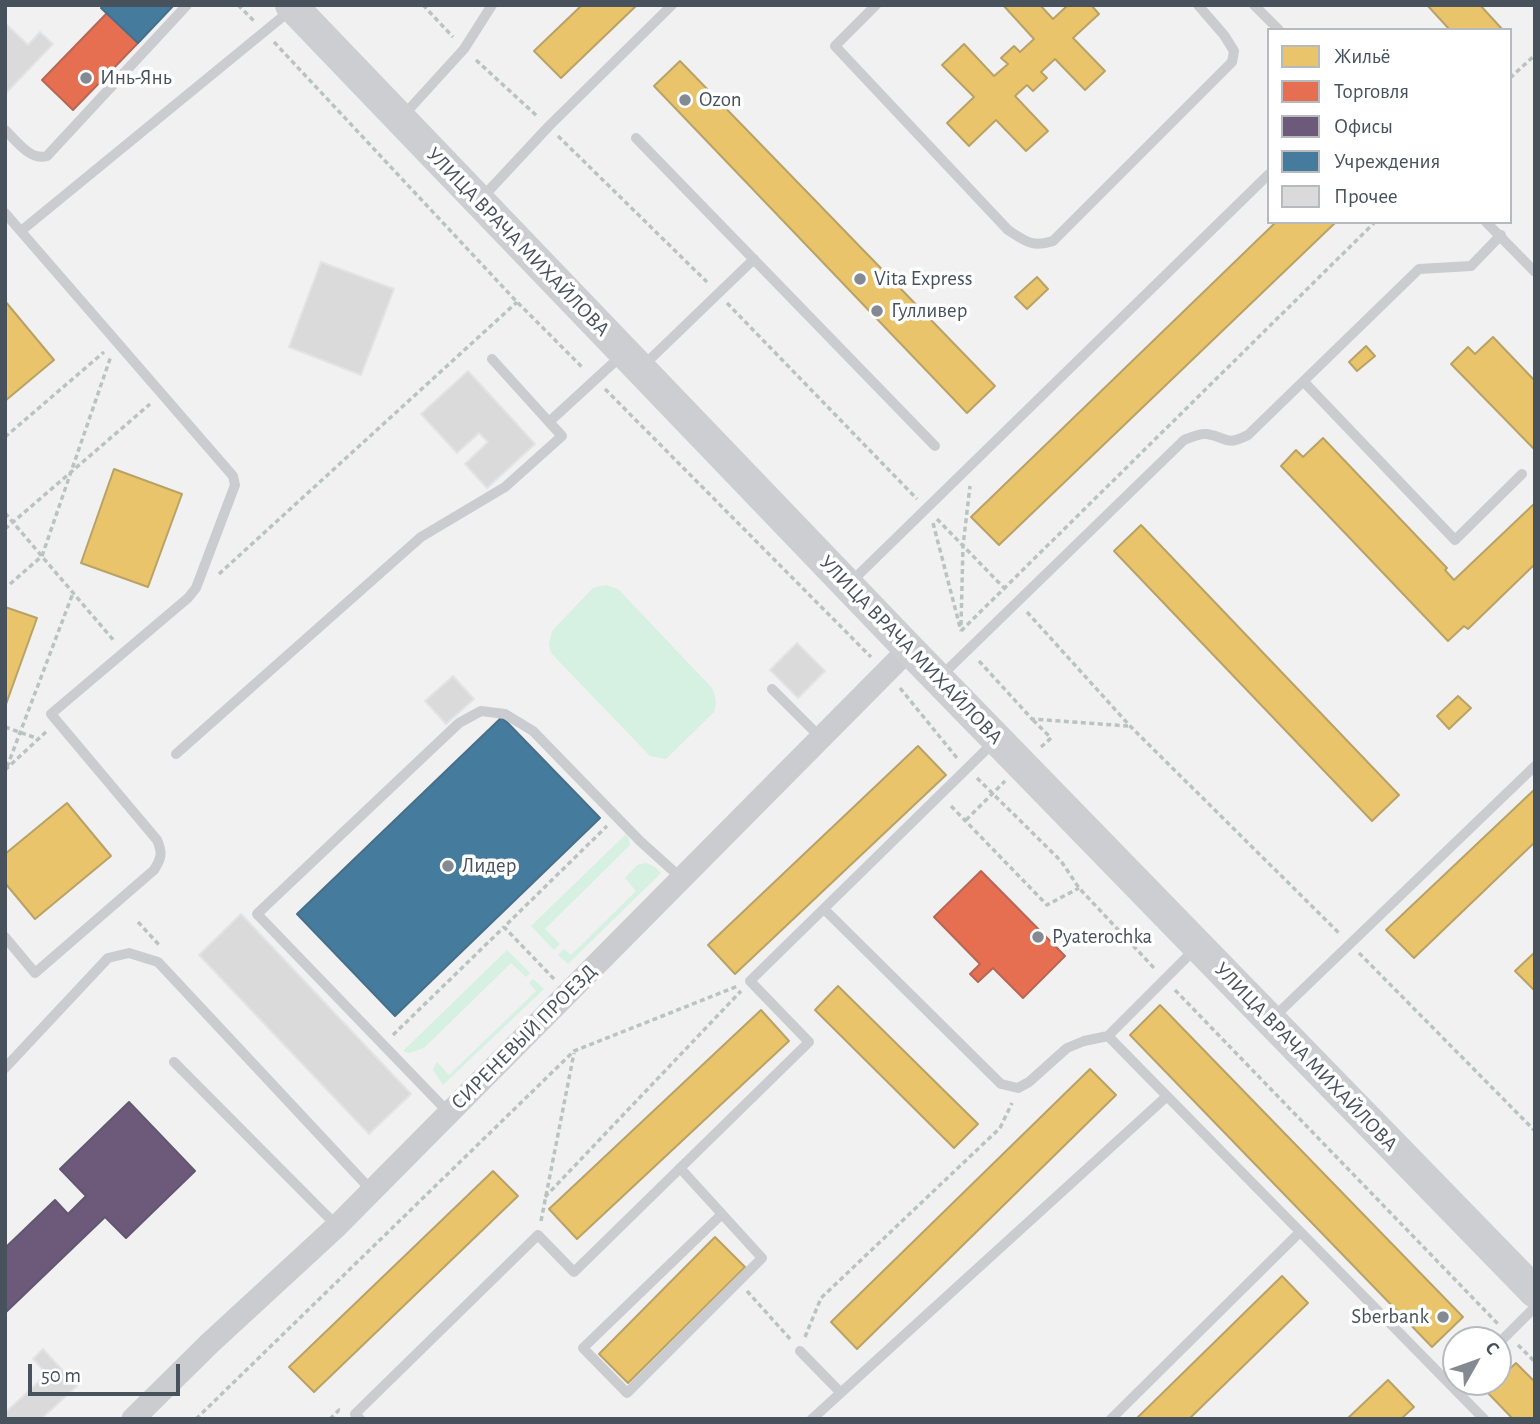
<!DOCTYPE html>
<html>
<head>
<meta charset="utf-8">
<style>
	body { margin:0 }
	#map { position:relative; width:1540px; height:1424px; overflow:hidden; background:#f1f1f1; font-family:"Alegreya Sans",sans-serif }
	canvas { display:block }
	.frame { position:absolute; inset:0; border:7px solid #48525d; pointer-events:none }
	.legend { position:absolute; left:1267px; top:28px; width:245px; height:196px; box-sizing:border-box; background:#fff; border:2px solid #b6babe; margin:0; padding:9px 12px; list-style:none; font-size:21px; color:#48525d }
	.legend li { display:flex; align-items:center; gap:14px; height:35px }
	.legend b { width:35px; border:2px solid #b6babe }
	.north { position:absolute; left:1442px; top:1326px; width:70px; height:70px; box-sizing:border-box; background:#fff; border:2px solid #b6babe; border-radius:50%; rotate:50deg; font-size:19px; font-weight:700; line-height:28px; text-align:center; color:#48525d }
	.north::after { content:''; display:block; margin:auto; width:24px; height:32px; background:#838a91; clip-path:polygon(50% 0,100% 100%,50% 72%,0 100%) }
	.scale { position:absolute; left:28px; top:1364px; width:152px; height:32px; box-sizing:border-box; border:4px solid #48525d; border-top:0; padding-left:9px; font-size:21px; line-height:24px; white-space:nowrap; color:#48525d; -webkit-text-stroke:5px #fff; paint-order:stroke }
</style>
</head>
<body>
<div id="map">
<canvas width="1540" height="1424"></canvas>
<div class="frame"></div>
<ul class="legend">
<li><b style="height:19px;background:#e9c46a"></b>Жильё</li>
<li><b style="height:19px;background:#e76f51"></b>Торговля</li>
<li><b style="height:19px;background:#6d597a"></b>Офисы</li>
<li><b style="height:19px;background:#457b9d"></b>Учреждения</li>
<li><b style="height:19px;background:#dadadb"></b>Прочее</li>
</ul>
<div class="north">С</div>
<div class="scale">50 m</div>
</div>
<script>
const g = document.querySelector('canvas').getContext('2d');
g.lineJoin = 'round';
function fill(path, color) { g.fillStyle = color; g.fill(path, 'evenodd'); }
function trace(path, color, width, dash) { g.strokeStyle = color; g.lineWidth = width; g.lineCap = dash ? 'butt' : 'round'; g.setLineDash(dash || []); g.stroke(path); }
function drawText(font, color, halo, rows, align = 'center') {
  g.font = font + ' "Alegreya Sans",sans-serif'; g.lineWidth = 7; g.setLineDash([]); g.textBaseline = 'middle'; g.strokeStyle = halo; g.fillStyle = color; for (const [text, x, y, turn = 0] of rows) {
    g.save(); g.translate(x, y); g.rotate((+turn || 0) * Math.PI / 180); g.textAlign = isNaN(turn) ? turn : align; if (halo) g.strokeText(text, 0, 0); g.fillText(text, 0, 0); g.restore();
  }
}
const green = new Path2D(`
	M 606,585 L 618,589 L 712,688 C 716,696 717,704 714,712 L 666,759 L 650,756 L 551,653 L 549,645 L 552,631 L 593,588 Z
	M 626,834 L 629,839 L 630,845 L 545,929 L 560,944 L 554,950 L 531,926 Z
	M 646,863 L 655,867 L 661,873 L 568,964 L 558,955 L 564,949 L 571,955 L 636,891 L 625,878 L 637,865 Z
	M 507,950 L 530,973 L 526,977 L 511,963 L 424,1048 L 409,1053 L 403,1051 Z
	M 533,979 L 544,989 L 443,1085 L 433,1070 L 437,1062 L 449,1075 L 536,991 L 529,983 Z`);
const homes = new Path2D(`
	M 582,5 L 637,5 L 561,78 L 534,51 Z
	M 1003,5 L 1040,5 L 1053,19 L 1068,5 L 1091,5 L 1099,14 L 1073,38 L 1105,71 L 1085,90 L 1055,59 L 1041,72 L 1047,78 L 1033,91 L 1027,85 L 1015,96 L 1048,131 L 1026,151 L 996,120 L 969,146 L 947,123 L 974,97 L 942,65 L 964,44 L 994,76 L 1008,64 L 1001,58 L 1014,46 L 1020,52 L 1034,39 Z
	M 1427,5 L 1480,5 L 1502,29 L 1450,30 Z
	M 680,61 L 995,386 L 967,413 L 654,86 Z
	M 1276,222 L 1336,222 L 999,545 L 971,517 Z
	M 1037,277 L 1048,289 L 1027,309 L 1015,297 Z
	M 5,301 L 54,360 L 5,401 Z
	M 1493,337 L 1535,381 L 1535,450 L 1451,364 L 1468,347 L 1475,354 Z
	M 1366,346 L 1375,356 L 1357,371 L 1349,362 Z
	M 1323,438 L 1447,568 L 1445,570 L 1454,580 L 1535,503 L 1535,564 L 1468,629 L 1464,626 L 1448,641 L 1281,466 L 1296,450 L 1303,457 Z
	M 114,469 L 182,494 L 148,587 L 81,563 Z
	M 1141,525 L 1399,795 L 1372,821 L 1114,551 Z
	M 5,607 L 37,618 L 5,707 Z
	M 1458,696 L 1471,708 L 1449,729 L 1437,716 Z
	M 918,746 L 946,775 L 735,974 L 708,945 Z
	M 1535,789 L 1535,842 L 1414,958 L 1386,930 Z
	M 67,803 L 111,856 L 35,919 L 5,883 L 5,854 Z
	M 1535,952 L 1535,991 L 1515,971 Z
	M 838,986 L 978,1124 L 954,1148 L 815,1010 Z
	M 1160,1005 L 1463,1317 L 1432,1347 L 1130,1035 Z
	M 761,1010 L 789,1041 L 577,1239 L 549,1209 Z
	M 1090,1069 L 1116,1095 L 857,1349 L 831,1322 Z
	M 493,1171 L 518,1196 L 314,1392 L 289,1367 Z
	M 715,1237 L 745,1267 L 628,1383 L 599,1354 Z
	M 1282,1276 L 1308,1303 L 1189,1419 L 1136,1419 Z
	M 1516,1363 L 1535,1382 L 1535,1419 L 1513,1419 L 1486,1391 Z
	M 1388,1380 L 1414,1407 L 1401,1419 L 1347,1419 Z`);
const shops = new Path2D(`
	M 107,13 L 138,43 L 73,110 L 42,80 Z
	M 981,871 L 1065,956 L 1023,998 L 993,968 L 978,982 L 970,974 L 980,964 L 934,917 Z`);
const offices = new Path2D(`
	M 129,1102 L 195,1171 L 126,1238 L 105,1217 L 5,1313 L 5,1248 L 55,1200 L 68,1214 L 86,1196 L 60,1169 Z`);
const public = new Path2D(`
	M 103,5 L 174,5 L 138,43 L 101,8 Z
	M 502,717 L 600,818 L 395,1016 L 297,914 Z`);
const building = new Path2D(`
	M 5,23 L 28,45 L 40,32 L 53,44 L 5,94 Z
	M 321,262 L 394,289 L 361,375 L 289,347 Z
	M 468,371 L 535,444 L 487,488 L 465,464 L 488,442 L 479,433 L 457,453 L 421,414 Z
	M 797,643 L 825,671 L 798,698 L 770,670 Z
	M 453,676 L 474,699 L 446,724 L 425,701 Z
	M 241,914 L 411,1094 L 369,1134 L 199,955 Z
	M 43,1349 L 77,1386 L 41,1419 L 5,1419 L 5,1413 L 47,1374 L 33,1359 Z`);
const path = new Path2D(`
	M 238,5 L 254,21
	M 423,5 L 453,37
	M 274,42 L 517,302 L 584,369
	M 476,60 L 537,116
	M 1510,78 L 1535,55
	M 558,136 L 707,282
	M 727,303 L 917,499
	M 605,389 L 871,657
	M 5,437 L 104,352
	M 5,513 L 115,642
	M 937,519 L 1007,591
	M 933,523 L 961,631
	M 5,529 L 150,404
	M 219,574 L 517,302
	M 10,584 L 42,556 L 111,356
	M 1027,612 L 1130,726 L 1341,935
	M 961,625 L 963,546 L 970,486
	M 961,631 L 1375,222
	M 979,661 L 1032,719 L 1128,726
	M 900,688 L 957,758
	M 1033,720 L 1051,738 L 1041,747
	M 5,727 L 39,739
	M 7,767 L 73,593
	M 5,770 L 48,730
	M 977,778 L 1061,861 L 1079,888 L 1155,969
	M 951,806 L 1047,905 L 1079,888
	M 966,820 L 1005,781
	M 138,922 L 160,946
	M 1359,953 L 1535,1131
	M 554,979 L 504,927 L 607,826
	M 1175,990 L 1498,1324
	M 393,1035 L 504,927
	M 545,1197 L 741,991
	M 541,1221 L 574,1053
	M 747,1291 L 791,1340
	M 805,1337 L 821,1298 L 1000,1128 L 1012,1103
	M 1518,1345 L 1535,1362
	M 196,1419 L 574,1051 L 738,986
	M 330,1419 L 339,1410 L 342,1411`);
const service = new Path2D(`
	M 876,5 L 835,46 L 1008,230 C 1025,241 1033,248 1053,241 L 1232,62 L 1234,51 L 1224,35 L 1198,5
	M 1254,5 L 1279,30
	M 402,117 L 464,49 L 492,5
	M 5,130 C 16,140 30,161 47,156 L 187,5
	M 636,138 L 935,446
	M 480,200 L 549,126 L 672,5
	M 5,213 L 233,476 L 235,485 L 196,588 L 188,598 L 51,714 L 157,840 C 163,853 161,859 154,870 L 35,973 L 5,937
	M 1486,222 L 1535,272
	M 21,231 L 292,9
	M 492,359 L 549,422
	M 642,367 L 754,259
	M 1304,382 L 1455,540 L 1522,474
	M 850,583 L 1269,174
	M 940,677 L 1184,440 C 1191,437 1199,433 1207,434 C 1228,437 1224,447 1248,435 L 1419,269 L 1471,266 L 1501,235
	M 772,689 L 821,738
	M 176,754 L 421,537 L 505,487 L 562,436 L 549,422 L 622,355
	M 824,909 L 1001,1084 L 1018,1088 L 1029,1082 L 1067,1048 L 1084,1041 L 1108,1036 L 1196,948
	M 1273,1018 L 1535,766
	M 1108,1036 L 1484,1419
	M 174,1062 L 337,1226
	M 5,1068 L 108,958 L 129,953 L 158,962 L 372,1191
	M 449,1113 L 257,914 L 459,723 L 481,711 L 505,714 L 533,731 L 640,841 L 681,878
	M 680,1168 L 762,1258 L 627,1393 L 583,1348 L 722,1214
	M 1498,1344 L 1535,1307
	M 800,1351 L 840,1392
	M 360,1419 L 355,1414 L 538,1235 L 574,1272 L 809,1042 L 750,981 L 995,741
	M 812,1419 L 1166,1097
	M 1111,1419 L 1300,1232`);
const minor = new Path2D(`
	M 133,1419 L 210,1343 L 337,1226 L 909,649`);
const secondary = new Path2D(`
	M 291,5 L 909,649 L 1535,1292`);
const markers = [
	[86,78,7,"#838a91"],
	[685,100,7,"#838a91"],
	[860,279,7,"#838a91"],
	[877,311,7,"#838a91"],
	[448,866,7,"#838a91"],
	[1038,937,7,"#838a91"],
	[1443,1317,7,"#838a91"]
];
const poiNames = [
	["Инь-Янь",100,78],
	["Ozon",699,100],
	["Vita Express",874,279],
	["Гулливер",891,311],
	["Лидер",462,866],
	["Pyaterochka",1052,937],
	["Sberbank",1429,1317,"right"]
];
const streetNames = [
	["УЛИЦА ВРАЧА МИХАЙЛОВА",518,242,46],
	["УЛИЦА ВРАЧА МИХАЙЛОВА",911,650,46],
	["СИРЕНЕВЫЙ ПРОЕЗД",524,1037,-45],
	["УЛИЦА ВРАЧА МИХАЙЛОВА",1306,1057,46]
];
fill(green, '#d6f0e2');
fill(homes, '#e9c46a');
trace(homes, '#b9a266', 2);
fill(shops, '#e76f51');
trace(shops, '#b76655', 2);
fill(offices, '#6d597a');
trace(offices, '#625771', 2);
fill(public, '#457b9d');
trace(public, '#466f8a', 2);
fill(building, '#dadadb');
trace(building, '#e2e3e4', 2);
trace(path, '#b9c4c1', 3.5, [5, 3.5]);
trace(service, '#cbcccf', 10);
trace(minor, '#cbcccf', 23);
trace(secondary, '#ccced2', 32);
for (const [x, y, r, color] of markers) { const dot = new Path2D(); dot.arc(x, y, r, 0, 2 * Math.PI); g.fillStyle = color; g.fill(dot); trace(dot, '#fff', 2.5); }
drawText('21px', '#48525d', '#fff', poiNames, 'left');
drawText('21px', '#48525d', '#fff', streetNames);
</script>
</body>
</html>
